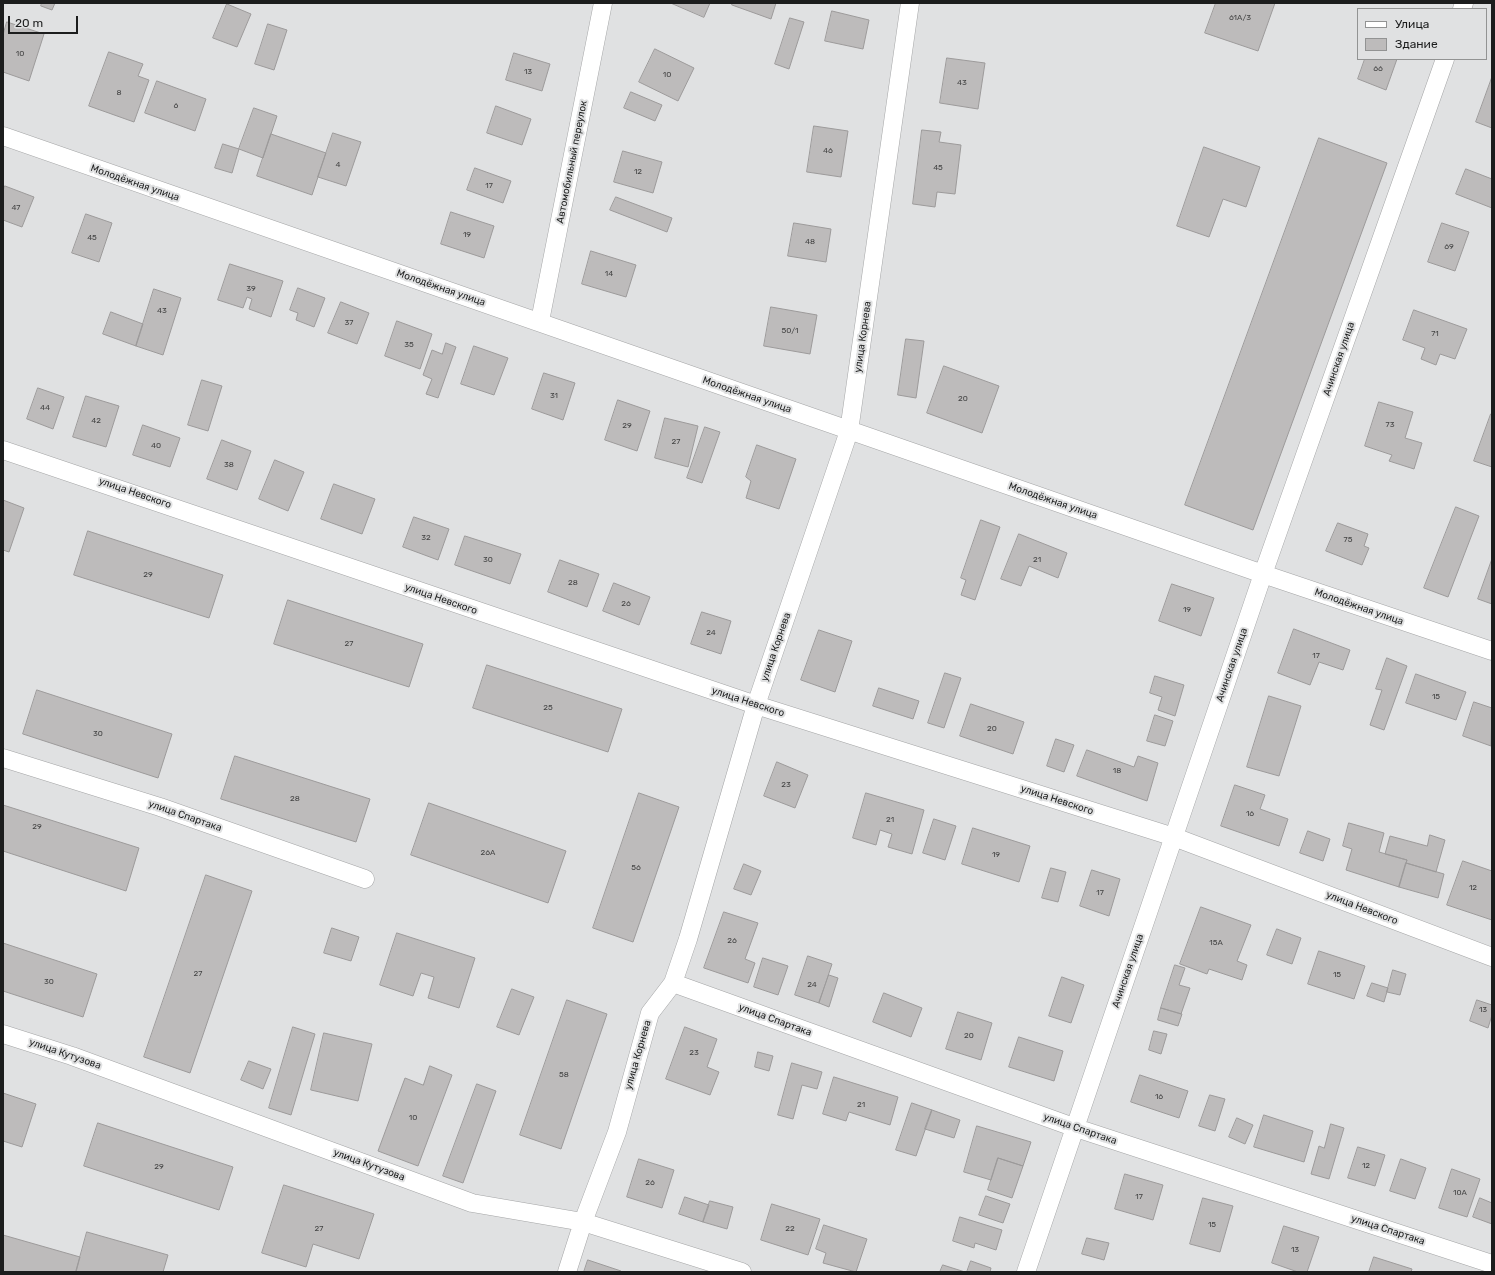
<!DOCTYPE html>
<html>
<head>
<meta charset="utf-8">
<style>
	body { margin:0 }
	#map { position:relative; width:1495px; height:1275px; overflow:hidden; background:#e0e1e2; font-family:Rubik,sans-serif }
	canvas { display:block }
	.frame { position:absolute; inset:0; border:4px solid #1c1d1d; pointer-events:none }
	.legend { position:absolute; left:1357px; top:8px; width:130px; height:52px; box-sizing:border-box; background:#e0e1e2; border:1px solid #929393; margin:0; padding:5px 7px; list-style:none; font-size:12px; color:#1c1d1d }
	.legend li { display:flex; align-items:center; gap:8px; height:20px }
	.legend b { width:20px; border:1px solid #929393 }
	.scale { position:absolute; left:8px; top:16px; width:70px; height:18px; box-sizing:border-box; border:2px solid #1c1d1d; border-top:0; padding-left:5px; font-size:12px; line-height:14px; white-space:nowrap; color:#1c1d1d; -webkit-text-stroke:3px #e0e1e2; paint-order:stroke }
</style>
</head>
<body>
<div id="map">
<canvas width="1495" height="1275"></canvas>
<div class="frame"></div>
<ul class="legend">
<li><b style="height:5px;background:#fff"></b>Улица</li>
<li><b style="height:11px;background:#bdbbbb"></b>Здание</li>
</ul>
<div class="scale">20 m</div>
</div>
<script>
const g = document.querySelector('canvas').getContext('2d');
g.lineJoin = 'round';
function fill(path, color) { g.fillStyle = color; g.fill(path, 'evenodd'); }
function trace(path, color, width, dash) { g.strokeStyle = color; g.lineWidth = width; g.lineCap = dash ? 'butt' : 'round'; g.setLineDash(dash || []); g.stroke(path); }
function drawText(font, color, halo, rows, align = 'center') {
  g.font = font + ' Rubik,sans-serif'; g.lineWidth = 4; g.setLineDash([]); g.textBaseline = 'middle'; g.strokeStyle = halo; g.fillStyle = color; for (const [text, x, y, turn = 0] of rows) {
    g.save(); g.translate(x, y); g.rotate((+turn || 0) * Math.PI / 180); g.textAlign = isNaN(turn) ? turn : align; if (halo) g.strokeText(text, 0, 0); g.fillText(text, 0, 0); g.restore();
  }
}
const building = new Path2D(`
	M 42,3 L 55,3 L 52,10 L 41,6 Z
	M 671,3 L 710,3 L 704,17 Z
	M 732,3 L 776,3 L 771,19 L 732,5 Z
	M 1216,3 L 1275,3 L 1258,51 L 1205,33 Z
	M 227,4 L 251,14 L 237,47 L 213,38 Z
	M 832,11 L 869,20 L 863,49 L 825,41 Z
	M 790,18 L 804,22 L 789,69 L 775,64 Z
	M 7,22 L 44,34 L 29,81 L 3,72 L 3,35 Z
	M 268,24 L 287,30 L 274,70 L 255,64 Z
	M 655,49 L 694,68 L 678,101 L 639,82 Z
	M 109,52 L 143,64 L 138,76 L 149,80 L 134,122 L 89,106 Z
	M 514,53 L 550,64 L 542,91 L 506,80 Z
	M 947,58 L 985,63 L 978,109 L 940,103 Z
	M 1365,59 L 1397,59 L 1386,90 L 1358,79 Z
	M 1492,77 L 1492,128 L 1476,122 Z
	M 157,81 L 206,99 L 195,131 L 145,113 Z
	M 631,92 L 662,105 L 655,121 L 624,108 Z
	M 496,106 L 531,119 L 522,145 L 487,133 Z
	M 254,108 L 277,116 L 263,158 L 239,149 Z
	M 814,126 L 848,131 L 841,177 L 807,172 Z
	M 922,130 L 941,132 L 939,142 L 961,145 L 955,194 L 937,192 L 935,207 L 913,204 Z
	M 333,133 L 361,142 L 346,186 L 318,177 Z
	M 271,134 L 326,153 L 312,195 L 257,176 Z
	M 1319,138 L 1387,163 L 1253,530 L 1185,505 Z
	M 223,144 L 239,149 L 232,173 L 215,168 Z
	M 1204,147 L 1260,167 L 1246,207 L 1223,199 L 1209,237 L 1177,226 Z
	M 623,151 L 662,162 L 653,193 L 614,182 Z
	M 475,168 L 511,181 L 503,203 L 467,190 Z
	M 1466,169 L 1492,179 L 1492,208 L 1456,194 Z
	M 5,186 L 34,197 L 22,227 L 3,220 L 3,191 Z
	M 616,197 L 672,218 L 667,232 L 610,210 Z
	M 451,212 L 494,226 L 484,258 L 441,244 Z
	M 86,214 L 112,223 L 99,262 L 72,253 Z
	M 794,223 L 831,229 L 826,262 L 788,256 Z
	M 1442,223 L 1469,232 L 1455,271 L 1428,262 Z
	M 591,251 L 636,265 L 626,297 L 582,284 Z
	M 230,264 L 283,281 L 271,317 L 249,309 L 252,299 L 247,297 L 243,308 L 218,300 Z
	M 298,288 L 325,298 L 314,327 L 296,320 L 298,313 L 290,310 Z
	M 154,289 L 181,298 L 163,355 L 136,346 Z
	M 341,302 L 369,313 L 357,344 L 328,333 Z
	M 771,307 L 817,315 L 810,354 L 764,346 Z
	M 1414,310 L 1467,329 L 1455,359 L 1440,354 L 1436,365 L 1421,359 L 1425,348 L 1403,340 Z
	M 111,312 L 143,324 L 136,346 L 103,334 Z
	M 397,321 L 432,334 L 420,369 L 385,356 Z
	M 906,339 L 924,341 L 916,398 L 898,395 Z
	M 446,343 L 456,347 L 438,398 L 426,394 L 432,379 L 423,375 L 432,350 L 442,354 Z
	M 474,346 L 508,358 L 494,395 L 461,384 Z
	M 944,366 L 999,386 L 982,433 L 927,413 Z
	M 544,373 L 575,383 L 563,420 L 532,409 Z
	M 202,380 L 222,386 L 208,431 L 188,425 Z
	M 38,388 L 64,397 L 53,429 L 27,419 Z
	M 86,396 L 119,406 L 106,447 L 73,437 Z
	M 618,400 L 650,411 L 637,451 L 605,440 Z
	M 1379,402 L 1413,412 L 1405,438 L 1422,443 L 1414,469 L 1389,461 L 1392,455 L 1365,446 Z
	M 1491,414 L 1492,414 L 1492,467 L 1474,461 Z
	M 665,418 L 698,426 L 688,467 L 655,458 Z
	M 143,425 L 180,438 L 170,467 L 133,455 Z
	M 705,427 L 720,432 L 702,483 L 687,478 Z
	M 222,440 L 251,451 L 237,490 L 207,479 Z
	M 757,445 L 796,459 L 779,509 L 746,498 L 751,481 L 746,477 Z
	M 275,460 L 304,472 L 288,511 L 259,499 Z
	M 334,484 L 375,499 L 362,534 L 321,519 Z
	M 3,500 L 24,508 L 9,552 L 3,550 Z
	M 1456,507 L 1479,516 L 1448,597 L 1424,588 Z
	M 414,517 L 449,529 L 438,560 L 403,547 Z
	M 981,520 L 1000,527 L 975,600 L 961,595 L 966,580 L 961,578 Z
	M 1338,523 L 1368,534 L 1364,546 L 1369,548 L 1362,565 L 1326,551 Z
	M 88,531 L 223,575 L 209,618 L 74,575 Z
	M 1019,534 L 1067,553 L 1058,578 L 1029,566 L 1021,586 L 1001,579 Z
	M 465,536 L 521,554 L 510,584 L 455,565 Z
	M 1492,559 L 1492,604 L 1478,599 Z
	M 560,560 L 599,574 L 587,607 L 548,592 Z
	M 614,583 L 650,597 L 639,625 L 603,611 Z
	M 1172,584 L 1214,598 L 1201,636 L 1159,621 Z
	M 288,600 L 423,644 L 409,687 L 274,644 Z
	M 702,612 L 731,621 L 721,654 L 691,644 Z
	M 1294,629 L 1350,650 L 1343,670 L 1319,662 L 1310,685 L 1278,673 Z
	M 819,630 L 852,641 L 835,692 L 801,680 Z
	M 1387,658 L 1407,666 L 1384,730 L 1370,725 L 1382,690 L 1376,689 Z
	M 487,665 L 622,709 L 608,752 L 473,708 Z
	M 945,673 L 961,678 L 944,728 L 928,723 Z
	M 1416,674 L 1466,692 L 1456,720 L 1406,703 Z
	M 1155,676 L 1184,685 L 1175,716 L 1158,710 L 1162,697 L 1150,693 Z
	M 879,688 L 919,701 L 913,719 L 873,706 Z
	M 37,690 L 172,734 L 158,778 L 23,734 Z
	M 1269,696 L 1301,706 L 1279,776 L 1247,767 Z
	M 1474,702 L 1492,708 L 1491,746 L 1463,736 Z
	M 971,704 L 1024,722 L 1013,754 L 960,736 Z
	M 1155,715 L 1173,721 L 1165,746 L 1147,741 Z
	M 1056,739 L 1074,745 L 1064,772 L 1047,766 Z
	M 1087,750 L 1134,767 L 1138,756 L 1158,763 L 1147,801 L 1077,776 Z
	M 235,756 L 370,799 L 356,842 L 221,799 Z
	M 777,762 L 808,775 L 795,808 L 764,796 Z
	M 1235,785 L 1265,795 L 1260,809 L 1288,819 L 1279,846 L 1221,826 Z
	M 639,793 L 679,807 L 633,942 L 593,928 Z
	M 866,793 L 924,810 L 912,854 L 888,847 L 892,834 L 880,830 L 876,845 L 853,838 Z
	M 429,803 L 566,851 L 548,903 L 411,855 Z
	M 3,805 L 139,848 L 126,891 L 3,851 Z
	M 934,819 L 956,826 L 945,860 L 923,853 Z
	M 1349,823 L 1384,833 L 1379,852 L 1407,860 L 1399,887 L 1346,870 L 1352,849 L 1343,846 Z
	M 973,828 L 1030,846 L 1019,882 L 962,864 Z
	M 1308,831 L 1330,839 L 1323,861 L 1300,853 Z
	M 1430,835 L 1445,840 L 1436,872 L 1406,863 L 1407,860 L 1385,854 L 1390,836 L 1427,846 Z
	M 1463,861 L 1492,871 L 1492,920 L 1447,905 Z
	M 1406,863 L 1444,874 L 1438,898 L 1399,887 Z
	M 744,864 L 761,871 L 751,895 L 734,889 Z
	M 1051,868 L 1066,872 L 1058,902 L 1042,898 Z
	M 1092,870 L 1120,879 L 1109,916 L 1080,906 Z
	M 206,875 L 252,891 L 190,1073 L 144,1057 Z
	M 1201,907 L 1251,925 L 1237,961 L 1247,965 L 1242,980 L 1209,969 L 1207,974 L 1180,964 Z
	M 724,912 L 758,923 L 745,959 L 755,963 L 748,983 L 704,968 Z
	M 332,928 L 359,937 L 351,961 L 324,953 Z
	M 1277,929 L 1301,938 L 1292,964 L 1267,955 Z
	M 397,933 L 475,958 L 459,1008 L 428,998 L 434,977 L 421,973 L 413,996 L 380,985 Z
	M 3,943 L 97,974 L 83,1017 L 3,991 Z
	M 1319,951 L 1365,966 L 1354,999 L 1308,984 Z
	M 808,956 L 832,964 L 819,1003 L 795,995 Z
	M 763,958 L 788,966 L 778,995 L 754,987 Z
	M 1175,965 L 1185,968 L 1179,985 L 1190,988 L 1181,1014 L 1161,1008 Z
	M 1393,970 L 1406,974 L 1400,995 L 1387,992 Z
	M 829,975 L 838,978 L 829,1007 L 819,1003 Z
	M 1062,977 L 1084,985 L 1071,1023 L 1049,1016 Z
	M 1372,983 L 1388,988 L 1384,1002 L 1367,996 Z
	M 512,989 L 534,997 L 519,1035 L 497,1027 Z
	M 884,993 L 922,1008 L 911,1037 L 873,1022 Z
	M 567,1000 L 607,1014 L 561,1149 L 520,1135 Z
	M 1477,1000 L 1492,1005 L 1492,1015 L 1488,1028 L 1470,1021 Z
	M 1161,1008 L 1182,1014 L 1178,1026 L 1158,1020 Z
	M 958,1012 L 992,1023 L 981,1060 L 946,1049 Z
	M 293,1027 L 315,1034 L 291,1115 L 269,1108 Z
	M 685,1027 L 717,1039 L 707,1067 L 719,1072 L 710,1095 L 666,1079 Z
	M 1154,1031 L 1167,1034 L 1161,1054 L 1149,1050 Z
	M 324,1033 L 372,1044 L 358,1101 L 311,1090 Z
	M 1019,1037 L 1063,1051 L 1054,1081 L 1009,1067 Z
	M 758,1052 L 773,1056 L 769,1071 L 755,1067 Z
	M 249,1061 L 271,1069 L 263,1089 L 241,1080 Z
	M 792,1063 L 822,1072 L 817,1089 L 802,1085 L 793,1119 L 778,1115 Z
	M 430,1066 L 452,1075 L 418,1166 L 378,1151 L 405,1078 L 423,1085 Z
	M 1140,1075 L 1188,1091 L 1179,1118 L 1131,1102 Z
	M 834,1077 L 898,1097 L 890,1125 L 849,1112 L 846,1121 L 823,1114 Z
	M 477,1084 L 496,1091 L 463,1183 L 443,1176 Z
	M 3,1093 L 36,1104 L 22,1147 L 3,1141 Z
	M 1210,1095 L 1225,1099 L 1215,1131 L 1199,1126 Z
	M 912,1103 L 932,1110 L 916,1156 L 896,1150 Z
	M 932,1110 L 960,1120 L 954,1138 L 925,1129 Z
	M 1264,1115 L 1313,1131 L 1304,1162 L 1254,1147 Z
	M 1237,1118 L 1253,1125 L 1245,1144 L 1229,1137 Z
	M 98,1123 L 233,1167 L 219,1210 L 84,1166 Z
	M 1331,1124 L 1344,1128 L 1329,1179 L 1311,1174 L 1319,1146 L 1324,1148 Z
	M 977,1126 L 1031,1142 L 1023,1166 L 998,1158 L 991,1180 L 964,1172 Z
	M 1358,1147 L 1385,1155 L 1375,1186 L 1348,1178 Z
	M 998,1158 L 1023,1166 L 1012,1198 L 988,1190 Z
	M 639,1159 L 674,1170 L 662,1208 L 627,1197 Z
	M 1401,1159 L 1426,1168 L 1415,1199 L 1390,1191 Z
	M 1452,1169 L 1480,1179 L 1467,1217 L 1439,1208 Z
	M 1125,1174 L 1163,1185 L 1153,1220 L 1115,1209 Z
	M 284,1185 L 374,1214 L 359,1259 L 313,1244 L 306,1267 L 262,1253 Z
	M 986,1196 L 1010,1204 L 1003,1223 L 979,1215 Z
	M 685,1197 L 709,1205 L 703,1222 L 679,1214 Z
	M 1203,1198 L 1233,1206 L 1220,1252 L 1190,1244 Z
	M 1480,1198 L 1492,1203 L 1492,1224 L 1473,1217 Z
	M 710,1201 L 733,1207 L 727,1229 L 703,1222 Z
	M 772,1204 L 820,1219 L 808,1255 L 761,1240 Z
	M 960,1217 L 1002,1230 L 996,1250 L 975,1243 L 974,1248 L 953,1241 Z
	M 824,1225 L 867,1239 L 856,1272 L 823,1263 L 826,1253 L 816,1249 Z
	M 1284,1226 L 1319,1237 L 1307,1272 L 1298,1272 L 1272,1263 Z
	M 87,1232 L 168,1255 L 163,1272 L 76,1272 Z
	M 3,1235 L 80,1257 L 76,1272 L 3,1272 Z
	M 1087,1238 L 1109,1243 L 1104,1260 L 1082,1254 Z
	M 1374,1257 L 1412,1269 L 1411,1272 L 1369,1272 Z
	M 588,1260 L 621,1271 L 621,1272 L 584,1272 Z
	M 971,1261 L 991,1268 L 990,1272 L 967,1272 Z
	M 943,1265 L 965,1272 L 940,1272 Z`);
const minor = new Path2D(`
	M 1462,9 L 1464,3
	M 3,136 L 1263,574 L 1492,651
	M 540,321 L 603,3
	M 3,450 L 756,705 L 1174,837 L 1492,957
	M 3,758 L 160,807 L 365,879
	M 673,983 L 1076,1128 L 1492,1264
	M 3,1034 L 72,1056 L 472,1203 L 583,1222 L 742,1272
	M 567,1272 L 583,1222 L 617,1132 L 650,1013 L 673,983 L 688,939 L 756,705 L 849,431 L 910,3
	M 1026,1272 L 1263,574 L 1445,59`);
const numberNames = [
	["61А/3",1240,18],
	["10",20,54],
	["66",1378,69],
	["13",528,72],
	["10",667,75],
	["43",962,83],
	["8",119,93],
	["6",176,106],
	["46",828,151],
	["4",338,165],
	["45",938,168],
	["12",638,172],
	["17",489,186],
	["47",16,208],
	["19",467,235],
	["45",92,238],
	["48",810,242],
	["69",1449,247],
	["14",609,274],
	["39",251,289],
	["43",162,311],
	["37",349,323],
	["50/1",790,331],
	["71",1435,334],
	["35",409,345],
	["31",554,396],
	["20",963,399],
	["44",45,408],
	["42",96,421],
	["73",1390,425],
	["29",627,426],
	["27",676,442],
	["40",156,446],
	["38",229,465],
	["32",426,538],
	["75",1348,540],
	["30",488,560],
	["21",1037,560],
	["29",148,575],
	["28",573,583],
	["26",626,604],
	["19",1187,610],
	["24",711,633],
	["27",349,644],
	["17",1316,656],
	["15",1436,697],
	["25",548,708],
	["20",992,729],
	["30",98,734],
	["18",1117,771],
	["23",786,785],
	["28",295,799],
	["16",1250,814],
	["21",890,820],
	["29",37,827],
	["26А",488,853],
	["19",996,855],
	["56",636,868],
	["12",1473,888],
	["17",1100,893],
	["26",732,941],
	["15А",1216,943],
	["27",198,974],
	["15",1337,975],
	["30",49,982],
	["24",812,985],
	["13",1483,1010],
	["20",969,1036],
	["23",694,1053],
	["58",564,1075],
	["16",1159,1097],
	["21",861,1105],
	["10",413,1118],
	["12",1366,1166],
	["29",159,1167],
	["26",650,1183],
	["10А",1460,1193],
	["17",1139,1197],
	["15",1212,1225],
	["27",319,1229],
	["22",790,1229],
	["13",1295,1250]
];
const streetNames = [
	["Автомобильный переулок",572,162,-79],
	["Молодёжная улица",135,183,19],
	["Молодёжная улица",441,288,19],
	["улица Корнева",863,337,-82],
	["Ачинская улица",1339,359,-71],
	["Молодёжная улица",747,395,19],
	["улица Невского",135,493,19],
	["Молодёжная улица",1053,501,19],
	["улица Невского",441,599,19],
	["Молодёжная улица",1359,607,19],
	["улица Корнева",776,647,-71],
	["Ачинская улица",1232,665,-71],
	["улица Невского",748,702,18],
	["улица Невского",1057,800,18],
	["улица Спартака",185,816,19],
	["улица Невского",1362,908,21],
	["Ачинская улица",1128,971,-71],
	["улица Спартака",775,1020,20],
	["улица Кутузова",65,1054,19],
	["улица Корнева",638,1055,-74],
	["улица Спартака",1080,1129,19],
	["улица Кутузова",369,1165,20],
	["улица Спартака",1388,1230,18]
];
fill(building, '#bdbbbb');
trace(building, '#9c9a9a', 1);
trace(minor, '#a4a5a6', 19);
trace(minor, '#fff', 18);
drawText('8px', '#444', null, numberNames);
drawText('10px', '#1c1d1d', '#e0e1e2', streetNames);
</script>
</body>
</html>
